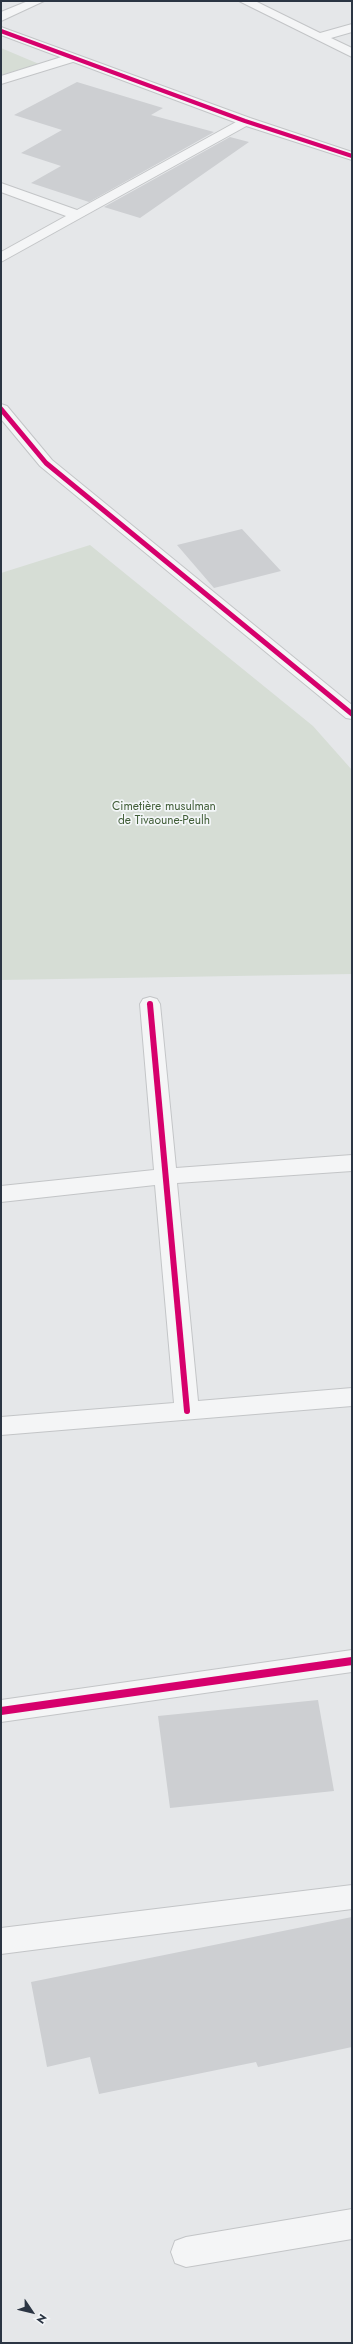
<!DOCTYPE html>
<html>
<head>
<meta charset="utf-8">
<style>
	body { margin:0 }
	#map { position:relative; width:353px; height:2344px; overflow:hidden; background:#e5e7e9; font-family:Jost,sans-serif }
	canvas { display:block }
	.frame { position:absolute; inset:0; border:2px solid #2b3543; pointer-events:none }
	.north { position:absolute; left:12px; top:2292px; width:40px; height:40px; -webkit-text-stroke:3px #f3f6f8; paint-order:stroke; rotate:125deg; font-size:11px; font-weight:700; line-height:16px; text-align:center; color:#2b3543 }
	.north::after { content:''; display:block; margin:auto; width:14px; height:18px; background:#2b3543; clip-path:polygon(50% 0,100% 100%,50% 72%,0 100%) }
</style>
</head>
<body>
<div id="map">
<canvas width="353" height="2344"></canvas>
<div class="frame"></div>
<div class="north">N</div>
</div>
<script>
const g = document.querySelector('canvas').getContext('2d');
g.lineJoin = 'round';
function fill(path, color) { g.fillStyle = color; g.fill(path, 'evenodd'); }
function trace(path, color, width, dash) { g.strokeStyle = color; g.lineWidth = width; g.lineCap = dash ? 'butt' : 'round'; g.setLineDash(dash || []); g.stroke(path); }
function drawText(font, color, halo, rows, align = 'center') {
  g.font = font + ' Jost,sans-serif'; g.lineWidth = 3.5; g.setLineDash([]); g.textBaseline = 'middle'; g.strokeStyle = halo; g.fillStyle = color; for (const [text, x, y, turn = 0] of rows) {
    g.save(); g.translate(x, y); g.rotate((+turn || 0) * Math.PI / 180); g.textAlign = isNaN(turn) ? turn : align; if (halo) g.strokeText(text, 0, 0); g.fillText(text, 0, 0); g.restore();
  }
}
const green = new Path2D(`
	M 1,48 L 39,64 L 1,75 Z
	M 90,545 L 313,726 L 352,770 L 352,974 L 1,980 L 1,573 Z`);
const building = new Path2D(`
	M 77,82 L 163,108 L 151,115 L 214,132 L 89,202 L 31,183 L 61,166 L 21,153 L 62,130 L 14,115 Z
	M 230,137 L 249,142 L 140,218 L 104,207 Z
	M 242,529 L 281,571 L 214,588 L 177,545 Z
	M 318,1700 L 334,1791 L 170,1808 L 158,1716 Z
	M 352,1917 L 352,2047 L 258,2067 L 256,2062 L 99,2094 L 90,2057 L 47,2067 L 31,1982 Z`);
const minor = new Path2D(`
	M 28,1 L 44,1 L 1,21 L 1,12 Z
	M 239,1 L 255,1 L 320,33 L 352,24 L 352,32 L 331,38 L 352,48 L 352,57 Z
	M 71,54 L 77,58 L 76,61 L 1,84 L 1,76 Z
	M 245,117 L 252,121 L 250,124 L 1,262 L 1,252 L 66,216 L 1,192 L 1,183 L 77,210 Z
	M 1,404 L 7,406 L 52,460 L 352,705 L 352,719 L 346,718 L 40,466 L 1,419 Z
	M 150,997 L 157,999 L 160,1004 L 176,1168 L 352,1155 L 352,1171 L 177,1183 L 198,1401 L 352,1388 L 352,1406 L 1,1435 L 1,1417 L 174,1403 L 155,1185 L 1,1202 L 1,1186 L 154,1170 L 140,1004 L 143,999 Z
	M 352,1650 L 352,1672 L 1,1722 L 1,1700 Z
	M 352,1885 L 352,1909 L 1,1954 L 1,1928 Z
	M 352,2209 L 352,2239 L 186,2267 L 175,2263 L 171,2252 L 175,2241 L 186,2237 Z`);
const tertiary = new Path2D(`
	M 1,27 L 250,118 L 352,152 L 352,160 L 240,124 L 1,35 Z`);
const cyclewayFar3 = new Path2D(`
	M 1,31 L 245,121 L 352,156`);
const cyclewayFar2 = new Path2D(`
	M 1,409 L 46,463 L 352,714`);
const cyclewayFar1 = new Path2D(`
	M 150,1004 L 187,1411`);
const cycleway = new Path2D(`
	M 1,1711 L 352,1661`);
const parkNames = [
	["Cimetière musulman",164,807],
	["de Tivaoune-Peulh",164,821]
];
fill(green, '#d6ddd5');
fill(building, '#cdcfd2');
trace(minor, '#c3c5c7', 2);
trace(tertiary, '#c3c5c7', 2);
fill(minor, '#f4f5f6');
fill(tertiary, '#f4f5f6');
trace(cyclewayFar3, '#d6006c', 4);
trace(cyclewayFar2, '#d6006c', 5);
trace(cyclewayFar1, '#d6006c', 6);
trace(cycleway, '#d6006c', 8);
drawText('12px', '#425e39', '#f3f6f8', parkNames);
</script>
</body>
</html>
